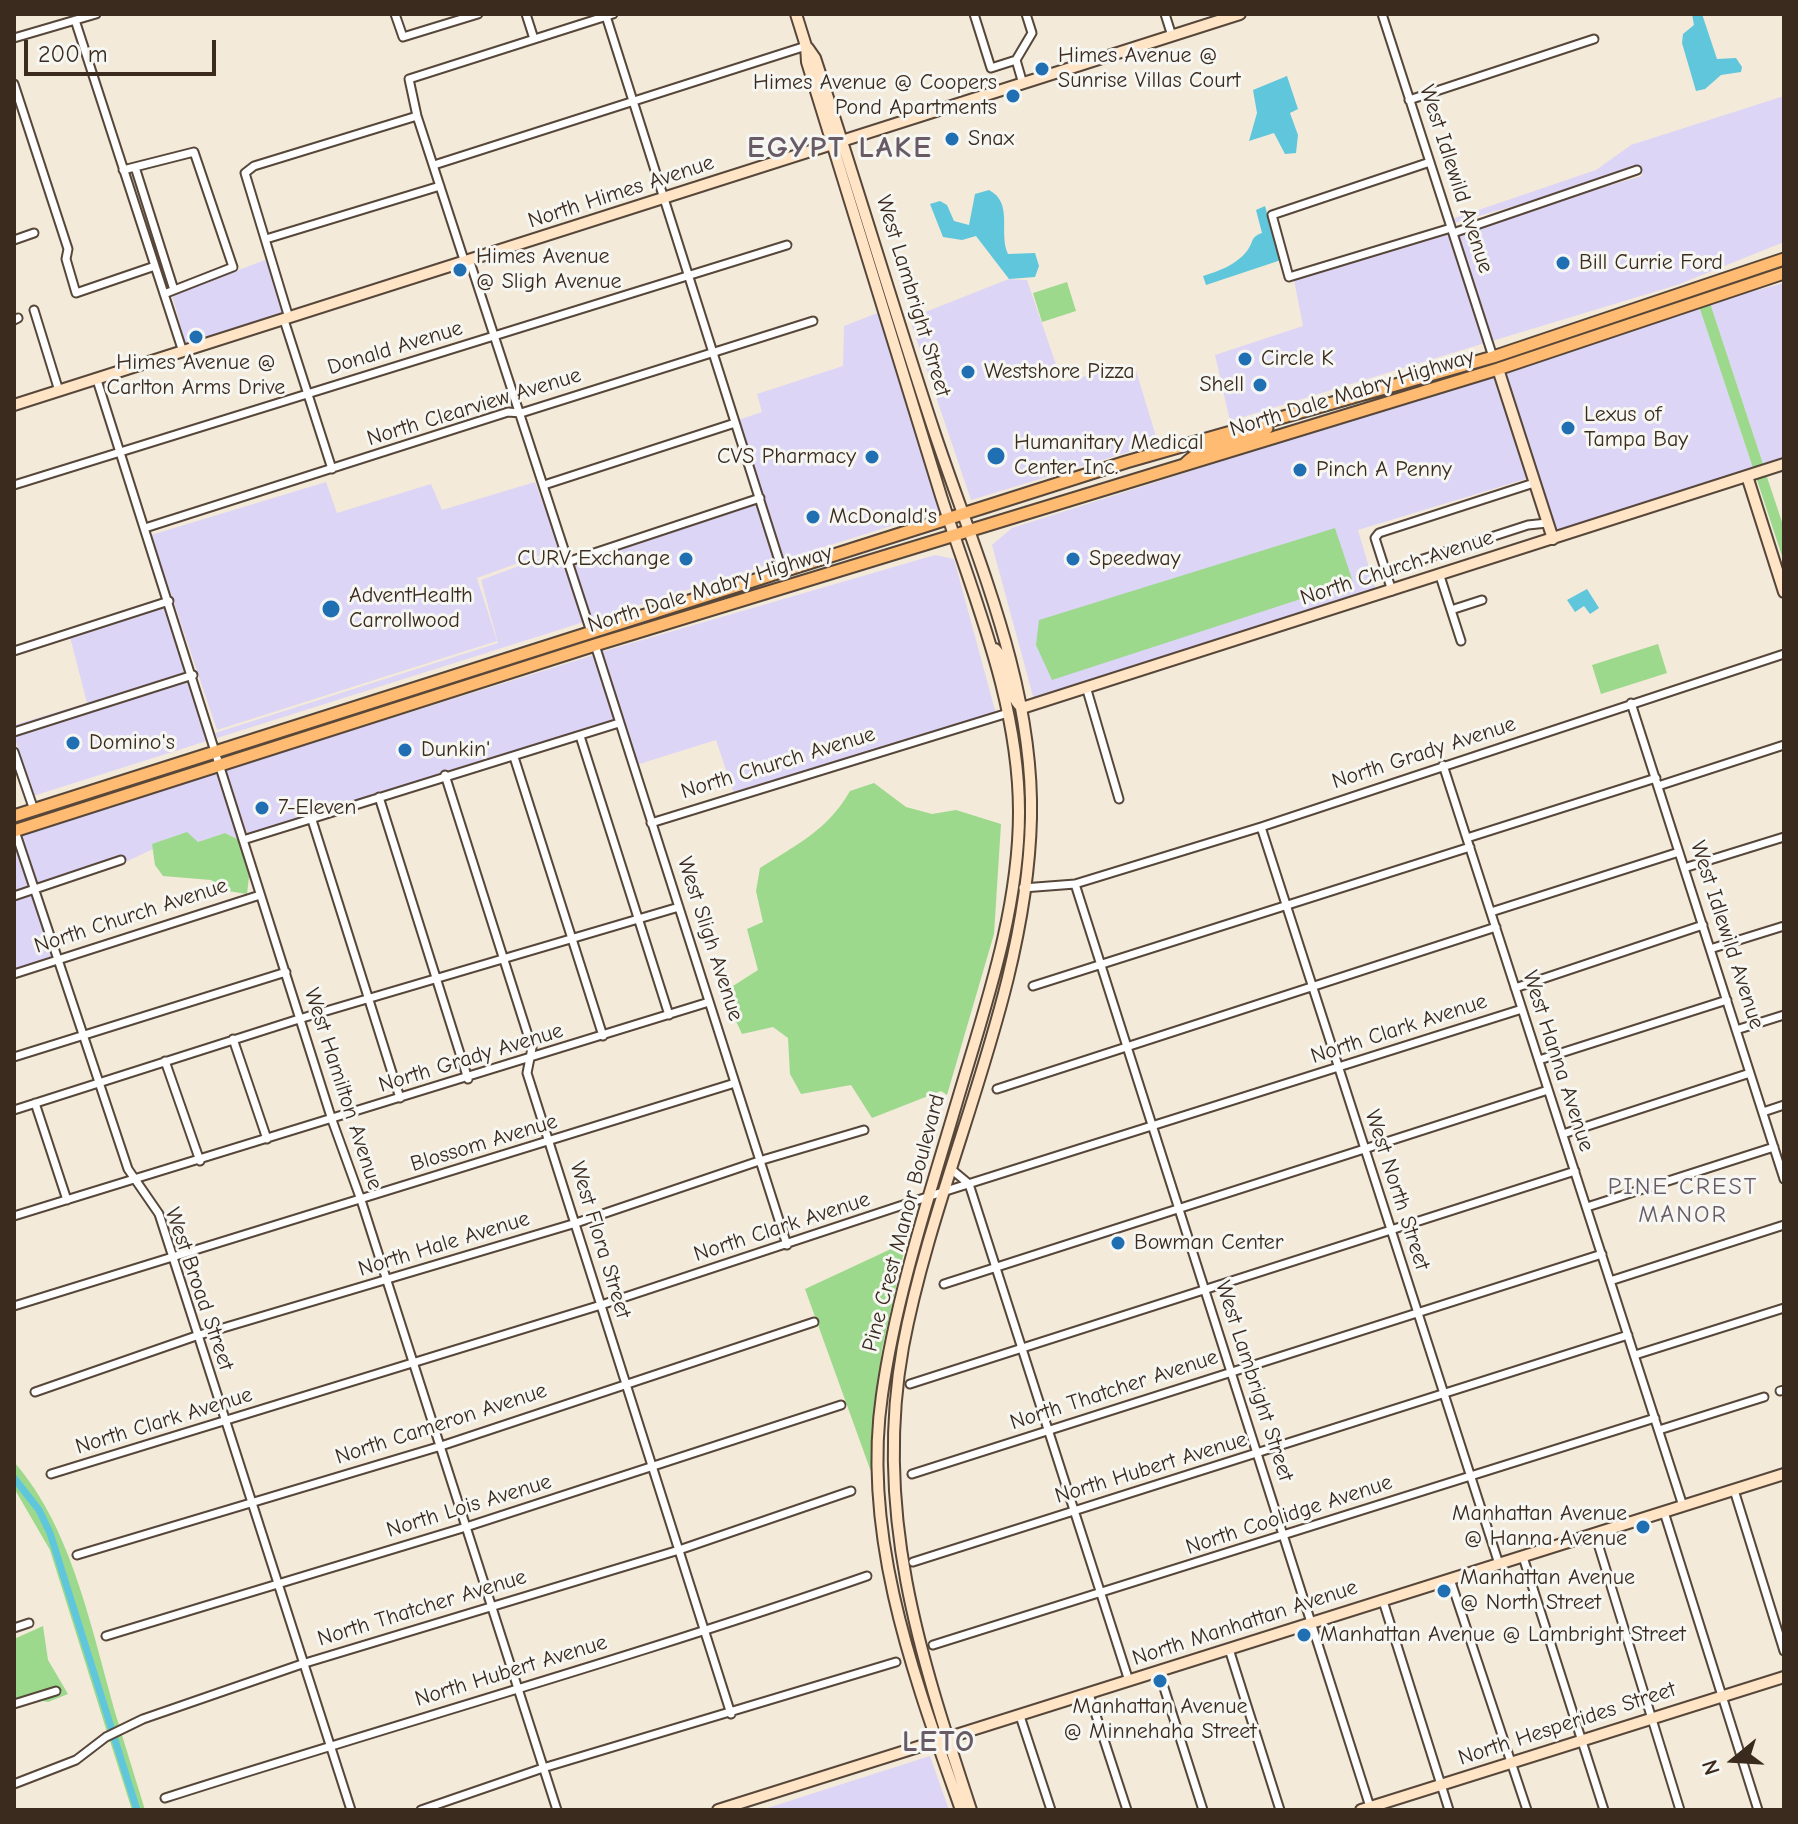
<!DOCTYPE html>
<html>
<head>
<meta charset="utf-8">
<style>
	body { margin:0 }
	#map { position:relative; width:1798px; height:1824px; overflow:hidden; background:#f3ead9; font-family:"Comic Neue",sans-serif }
	canvas { display:block }
	.frame { position:absolute; inset:0; border:16px solid #3b2a1e; pointer-events:none }
	.north { position:absolute; left:1694px; top:1720px; width:80px; height:80px; -webkit-text-stroke:6px #f6f6f2; paint-order:stroke; rotate:252deg; font-size:22px; font-weight:700; line-height:32px; text-align:center; color:#3b2a1e }
	.north::after { content:''; display:block; margin:auto; width:28px; height:36px; background:#3b2a1e; clip-path:polygon(50% 0,100% 100%,50% 72%,0 100%) }
	.scale { position:absolute; left:24px; top:40px; width:192px; height:36px; box-sizing:border-box; border:4px solid #3b2a1e; border-top:0; padding-left:10px; font-size:24px; line-height:28px; white-space:nowrap; color:#3b2a1e; -webkit-text-stroke:6px #f6f6f2; paint-order:stroke }
</style>
</head>
<body>
<div id="map">
<canvas width="1798" height="1824"></canvas>
<div class="frame"></div>
<div class="north">N</div>
<div class="scale">200 m</div>
</div>
<script>
const g = document.querySelector('canvas').getContext('2d');
g.lineJoin = 'round';
function fill(path, color) { g.fillStyle = color; g.fill(path, 'evenodd'); }
function trace(path, color, width, dash) { g.strokeStyle = color; g.lineWidth = width; g.lineCap = dash ? 'butt' : 'round'; g.setLineDash(dash || []); g.stroke(path); }
function drawText(font, color, halo, rows, align = 'center') {
  g.font = font + ' "Comic Neue",sans-serif'; g.lineWidth = 6; g.setLineDash([]); g.textBaseline = 'middle'; g.strokeStyle = halo; g.fillStyle = color; for (const [text, x, y, turn = 0] of rows) {
    g.save(); g.translate(x, y); g.rotate((+turn || 0) * Math.PI / 180); g.textAlign = isNaN(turn) ? turn : align; if (halo) g.strokeText(text, 0, 0); g.fillText(text, 0, 0); g.restore();
  }
}
const built = new Path2D(`
	M 1784,96 L 1784,242 L 1677,285 L 1492,341 L 1456,230 L 1642,176 L 1641,170 L 1454,223 L 1452,219 L 1596,170 L 1631,145 Z
	M 1449,232 L 1485,343 L 1230,421 L 1215,355 L 1303,326 L 1294,280 Z
	M 268,259 L 284,316 L 186,346 L 172,295 Z
	M 1009,279 L 1027,280 L 1062,382 L 1134,364 L 1158,443 L 971,500 L 912,326 L 915,316 Z
	M 1784,283 L 1784,461 L 1764,467 L 1710,303 Z
	M 1700,308 L 1754,471 L 1555,535 L 1502,372 Z
	M 880,312 L 896,374 L 942,510 L 783,560 L 738,420 L 762,412 L 757,394 L 843,366 L 844,326 Z
	M 1495,374 L 1529,478 L 1358,530 L 1376,591 L 1034,700 L 992,545 L 1012,528 Z
	M 326,482 L 337,513 L 431,484 L 442,510 L 535,482 L 560,548 L 477,578 L 497,641 L 217,730 L 151,535 Z
	M 758,502 L 776,562 L 591,620 L 574,563 Z
	M 562,550 L 584,622 L 217,738 L 215,733 L 498,643 L 481,580 Z
	M 935,555 L 954,559 L 996,714 L 734,794 L 716,740 L 636,765 L 601,652 Z
	M 166,605 L 188,673 L 14,728 L 14,725 L 87,703 L 70,637 Z
	M 594,655 L 614,721 L 246,835 L 225,770 Z
	M 190,680 L 210,740 L 33,796 L 14,735 Z
	M 218,772 L 239,840 L 225,833 L 198,842 L 152,844 L 153,849 L 113,868 L 40,892 L 125,863 L 124,857 L 38,885 L 20,834 Z
	M 14,839 L 31,887 L 14,892 Z
	M 33,893 L 53,958 L 14,971 L 14,899 Z
	M 930,1756 L 949,1810 L 761,1810 Z`);
const green = new Path2D(`
	M 1067,282 L 1076,311 L 1042,322 L 1033,293 Z
	M 1710,303 L 1764,467 L 1754,471 L 1699,306 Z
	M 1766,474 L 1784,528 L 1784,562 L 1756,477 Z
	M 1335,528 L 1353,582 L 1052,680 L 1036,645 L 1039,620 Z
	M 1658,644 L 1667,673 L 1601,694 L 1592,665 Z
	M 874,783 L 906,807 L 932,814 L 956,810 L 1001,824 L 994,934 L 947,1095 L 941,1091 L 872,1118 L 851,1085 L 801,1094 L 790,1074 L 788,1038 L 773,1027 L 742,1034 L 728,1004 L 733,986 L 758,970 L 747,929 L 763,922 L 756,891 L 760,868 C 796,845 828,830 850,791 Z
	M 187,832 L 198,842 L 225,833 L 239,840 L 249,877 L 247,894 L 228,891 L 211,880 L 163,876 L 155,865 L 152,844 Z
	M 906,1242 L 882,1349 L 874,1429 L 874,1480 L 805,1289 Z
	M 14,1462 C 75,1531 93,1639 119,1725 L 107,1732 L 50,1550 L 14,1488 Z
	M 43,1626 L 48,1660 L 68,1694 L 48,1702 L 39,1700 L 60,1694 L 58,1687 L 14,1701 L 14,1639 Z
	M 121,1732 L 145,1810 L 132,1810 L 109,1738 Z`);
const water = new Path2D(`
	M 1692,14 L 1702,14 L 1717,59 L 1736,58 L 1742,67 L 1741,72 L 1721,75 L 1705,89 L 1696,91 L 1682,43 L 1683,34 L 1694,25 Z
	M 1287,76 L 1298,109 L 1290,113 L 1298,135 L 1296,153 L 1285,154 L 1274,133 L 1249,141 L 1257,113 L 1253,90 Z
	M 989,190 C 1014,203 998,233 1008,254 L 1035,253 L 1039,266 L 1035,277 L 1009,279 L 976,236 L 962,240 L 943,237 L 930,204 L 940,201 L 947,205 L 954,221 L 969,225 L 975,194 Z
	M 1265,206 L 1281,260 L 1206,285 L 1203,276 C 1219,271 1236,265 1247,251 C 1254,242 1250,237 1262,233 L 1256,210 Z
	M 1587,589 L 1599,608 L 1590,614 L 1584,606 L 1575,612 L 1567,600 Z`);
const canal = new Path2D(`
	M 14,1478 L 39,1510 L 50,1533 L 137,1810`);
const street = new Path2D(`
	M 395,14 L 403,37 L 478,14
	M 526,14 L 534,39
	M 974,14 L 991,68 L 1016,60 L 1032,33 L 1026,14
	M 1165,14 L 1172,36
	M 1382,14 L 1493,357
	M 606,16 L 782,570
	M 75,20 L 155,266
	M 14,38 L 96,14
	M 1016,60 L 1023,84
	M 14,84 L 68,249 L 66,259 L 76,293 L 155,266 L 183,352
	M 1409,100 L 1594,39
	M 1430,162 L 1272,215 L 1289,277 L 1451,228
	M 434,165 L 806,46
	M 135,167 L 174,290
	M 123,170 L 194,152 L 233,267 L 164,294
	M 1453,233 L 1637,170
	M 266,239 L 440,186
	M 14,240 L 34,233
	M 470,262 L 591,632
	M 465,263 L 417,116 L 409,79 L 613,14
	M 34,310 L 59,391
	M 289,318 L 245,173 L 254,166 L 417,116
	M 14,320 L 18,318
	M 284,320 L 332,469
	M 97,380 L 332,1120 L 361,1200 L 557,1810
	M 14,485 L 787,245
	M 544,485 L 735,423
	M 145,528 L 508,412 L 521,413 L 813,321
	M 570,561 L 760,498
	M 1386,571 L 1528,525 L 1547,523
	M 1440,576 L 1461,641
	M 1392,591 L 1375,538 L 1379,533 L 1534,483
	M 1451,610 L 1482,600
	M 595,645 L 787,1245
	M 14,651 L 169,601
	M 1087,690 L 1119,799
	M 1631,703 L 1784,1179
	M 14,732 L 193,675
	M 580,736 L 669,1015
	M 14,752 L 34,810
	M 514,757 L 603,1036
	M 1443,765 L 1683,1506
	M 445,775 L 532,1048 L 527,1073 L 731,1714
	M 1658,786 L 1784,745
	M 379,797 L 468,1079
	M 312,820 L 400,1098
	M 651,823 L 1008,713
	M 1261,827 L 1499,1564
	M 15,831 L 128,1169 L 159,1214 L 351,1810
	M 1467,838 L 1656,778
	M 243,840 L 619,723
	M 1684,868 L 1784,837
	M 1075,884 L 1371,1810
	M 1023,888 L 1075,884 L 1261,827 L 1784,654
	M 14,896 L 121,860
	M 1491,912 L 1679,852
	M 1710,949 L 1784,926
	M 14,974 L 260,895
	M 1033,986 L 1470,847
	M 1515,988 L 1703,925
	M 1736,1030 L 1784,1015
	M 233,1039 L 267,1139
	M 14,1057 L 286,972
	M 1539,1060 L 1727,1000
	M 165,1061 L 200,1161
	M 997,1089 L 1496,927
	M 35,1103 L 67,1200
	M 14,1110 L 299,1019 L 679,907
	M 1763,1112 L 1784,1105
	M 1563,1134 L 1750,1073
	M 951,1169 L 969,1184 L 1129,1681
	M 1587,1207 L 1774,1147
	M 14,1216 L 709,1002
	M 1610,1281 L 1784,1225
	M 944,1284 L 1548,1090
	M 14,1306 L 735,1083
	M 1635,1355 L 1784,1308
	M 910,1384 L 1575,1171
	M 1780,1391 L 1784,1390
	M 35,1392 L 196,1336 L 576,1223 L 759,1161 L 864,1130
	M 1659,1430 L 1764,1397
	M 51,1474 L 601,1305 L 930,1196 L 1522,1009
	M 912,1474 L 1602,1254
	M 1734,1490 L 1784,1651
	M 1664,1512 L 1758,1810
	M 1595,1534 L 1680,1810
	M 77,1555 L 441,1446 L 814,1322
	M 1523,1557 L 1604,1810
	M 913,1562 L 1628,1335
	M 1450,1579 L 1527,1810
	M 1383,1601 L 1449,1810
	M 14,1628 L 29,1623
	M 106,1636 L 466,1527 L 841,1405
	M 933,1645 L 1655,1418
	M 1229,1649 L 1280,1810
	M 1159,1672 L 1203,1810
	M 1089,1694 L 1127,1810
	M 14,1704 L 56,1691
	M 1020,1716 L 1051,1810
	M 14,1784 L 76,1760 L 106,1737 L 143,1719 L 302,1664 L 679,1550 L 851,1491
	M 165,1798 C 399,1723 635,1657 867,1576
	M 421,1810 L 543,1768 L 896,1662`);
const secondary = new Path2D(`
	M 796,14 L 806,46 L 807,62 C 852,207 896,352 941,496 C 974,599 1019,702 1019,812 C 1019,912 984,1010 956,1105 C 928,1200 896,1296 882,1395 C 861,1537 915,1679 961,1810
	M 808,48 L 815,58 C 856,182 893,307 934,431 C 976,557 1034,683 1031,818 C 1027,998 936,1171 903,1347 C 873,1513 920,1655 971,1810
	M 1498,369 L 1553,539
	M 14,405 L 1240,14
	M 1747,476 L 1784,592
	M 995,649 C 1011,666 1005,693 1022,708 L 1784,464
	M 718,1810 L 1784,1474
	M 1361,1810 L 1784,1677`);
const primary = new Path2D(`
	M 1185,464 C 1206,442 1242,444 1267,428
	M 14,816 L 1126,462 L 1493,357 L 1784,259
	M 14,831 L 595,645 L 1498,369 L 1784,273`);
const markers = [
	[1042,69,8,"#1f6fb2"],
	[1013,96,8,"#1f6fb2"],
	[952,139,8,"#1f6fb2"],
	[1563,263,8,"#1f6fb2"],
	[460,270,8,"#1f6fb2"],
	[196,337,8,"#1f6fb2"],
	[1245,359,8,"#1f6fb2"],
	[968,372,8,"#1f6fb2"],
	[1260,385,8,"#1f6fb2"],
	[1568,428,8,"#1f6fb2"],
	[996,456,10,"#1f6fb2"],
	[872,457,8,"#1f6fb2"],
	[1300,470,8,"#1f6fb2"],
	[813,517,8,"#1f6fb2"],
	[686,559,8,"#1f6fb2"],
	[1073,559,8,"#1f6fb2"],
	[331,609,10,"#1f6fb2"],
	[73,743,8,"#1f6fb2"],
	[405,750,8,"#1f6fb2"],
	[262,808,8,"#1f6fb2"],
	[1118,1243,8,"#1f6fb2"],
	[1643,1527,8,"#1f6fb2"],
	[1444,1591,8,"#1f6fb2"],
	[1304,1635,8,"#1f6fb2"],
	[1160,1681,8,"#1f6fb2"]
];
const poiNames = [
	["Himes Avenue @",1058,56],
	["Sunrise Villas Court",1058,81],
	["Himes Avenue @ Coopers",997,83,"right"],
	["Pond Apartments",997,108,"right"],
	["Snax",968,139],
	["Himes Avenue",476,257],
	["@ Sligh Avenue",476,282],
	["Bill Currie Ford",1579,263],
	["Circle K",1261,359],
	["Himes Avenue @",196,363,"center"],
	["Carlton Arms Drive",196,388,"center"],
	["Westshore Pizza",984,372],
	["Shell",1244,385,"right"],
	["Lexus of",1584,415],
	["Tampa Bay",1584,440],
	["Humanitary Medical",1014,443],
	["Center Inc.",1014,468],
	["CVS Pharmacy",856,457,"right"],
	["Pinch A Penny",1316,470],
	["McDonald's",829,517],
	["CURV Exchange",670,559,"right"],
	["Speedway",1089,559],
	["AdventHealth",349,596],
	["Carrollwood",349,621],
	["Domino's",89,743],
	["Dunkin'",421,750],
	["7-Eleven",278,808],
	["Bowman Center",1134,1243],
	["Manhattan Avenue",1627,1514,"right"],
	["@ Hanna Avenue",1627,1539,"right"],
	["Manhattan Avenue",1460,1578],
	["@ North Street",1460,1603],
	["Manhattan Avenue @ Lambright Street",1320,1635],
	["Manhattan Avenue",1160,1707,"center"],
	["@ Minnehaha Street",1160,1732,"center"]
];
const streetNames = [
	["West Idlewild Avenue",1456,179,72],
	["North Himes Avenue",621,192,-18],
	["West Lambright Street",913,296,73],
	["Donald Avenue",395,348,-17],
	["North Dale Mabry Highway",1352,393,-17],
	["North Clearview Avenue",474,407,-17],
	["North Church Avenue",1397,568,-18],
	["North Dale Mabry Highway",710,589,-17],
	["North Grady Avenue",1424,753,-18],
	["North Church Avenue",778,763,-17],
	["North Church Avenue",131,916,-18],
	["West Idlewild Avenue",1727,935,72],
	["West Sligh Avenue",710,939,72],
	["North Clark Avenue",1399,1029,-18],
	["North Grady Avenue",471,1058,-17],
	["West Hanna Avenue",1558,1061,72],
	["West Hamilton Avenue",343,1089,72],
	["Blossom Avenue",484,1143,-17],
	["West North Street",1397,1190,72],
	["Pine Crest Manor Boulevard",904,1223,-75],
	["North Clark Avenue",782,1227,-18],
	["West Flora Street",600,1240,73],
	["North Hale Avenue",444,1244,-17],
	["West Broad Street",199,1289,71],
	["West Lambright Street",1254,1381,72],
	["North Thatcher Avenue",1114,1390,-18],
	["North Clark Avenue",164,1421,-17],
	["North Cameron Avenue",441,1424,-18],
	["North Hubert Avenue",1151,1468,-17],
	["North Lois Avenue",469,1506,-17],
	["North Coolidge Avenue",1289,1515,-18],
	["North Thatcher Avenue",422,1608,-17],
	["North Manhattan Avenue",1245,1623,-18],
	["North Hubert Avenue",511,1671,-17],
	["North Hesperides Street",1567,1724,-18]
];
const neighbourhoodNames = [
	["PINE CREST",1683,1187],
	["MANOR",1683,1215]
];
const districtNames = [
	["EGYPT LAKE",840,149],
	["LETO",939,1743]
];
fill(built, '#ddd5f6');
fill(green, '#9cd98d');
fill(water, '#5fc6dc');
trace(canal, '#5fc6dc', 7);
trace(street, '#57473a', 11);
trace(secondary, '#57473a', 14);
trace(primary, '#57473a', 15);
trace(street, '#fff', 7);
trace(secondary, '#ffe4c6', 10);
trace(primary, '#ffbb71', 11);
for (const [x, y, r, color] of markers) { const dot = new Path2D(); dot.arc(x, y, r, 0, 2 * Math.PI); g.fillStyle = color; g.fill(dot); trace(dot, '#f6f6f2', 3); }
drawText('22px', '#3b2a1e', '#f6f6f2', poiNames, 'left');
drawText('22px', '#3b2a1e', '#f6f6f2', streetNames);
g.letterSpacing = '2px';
drawText('24px', '#685b66', '#f6f6f2', neighbourhoodNames);
g.letterSpacing = '0px';
g.letterSpacing = '2px';
drawText('bold 30px', '#685b66', '#f6f6f2', districtNames);
g.letterSpacing = '0px';
</script>
</body>
</html>
